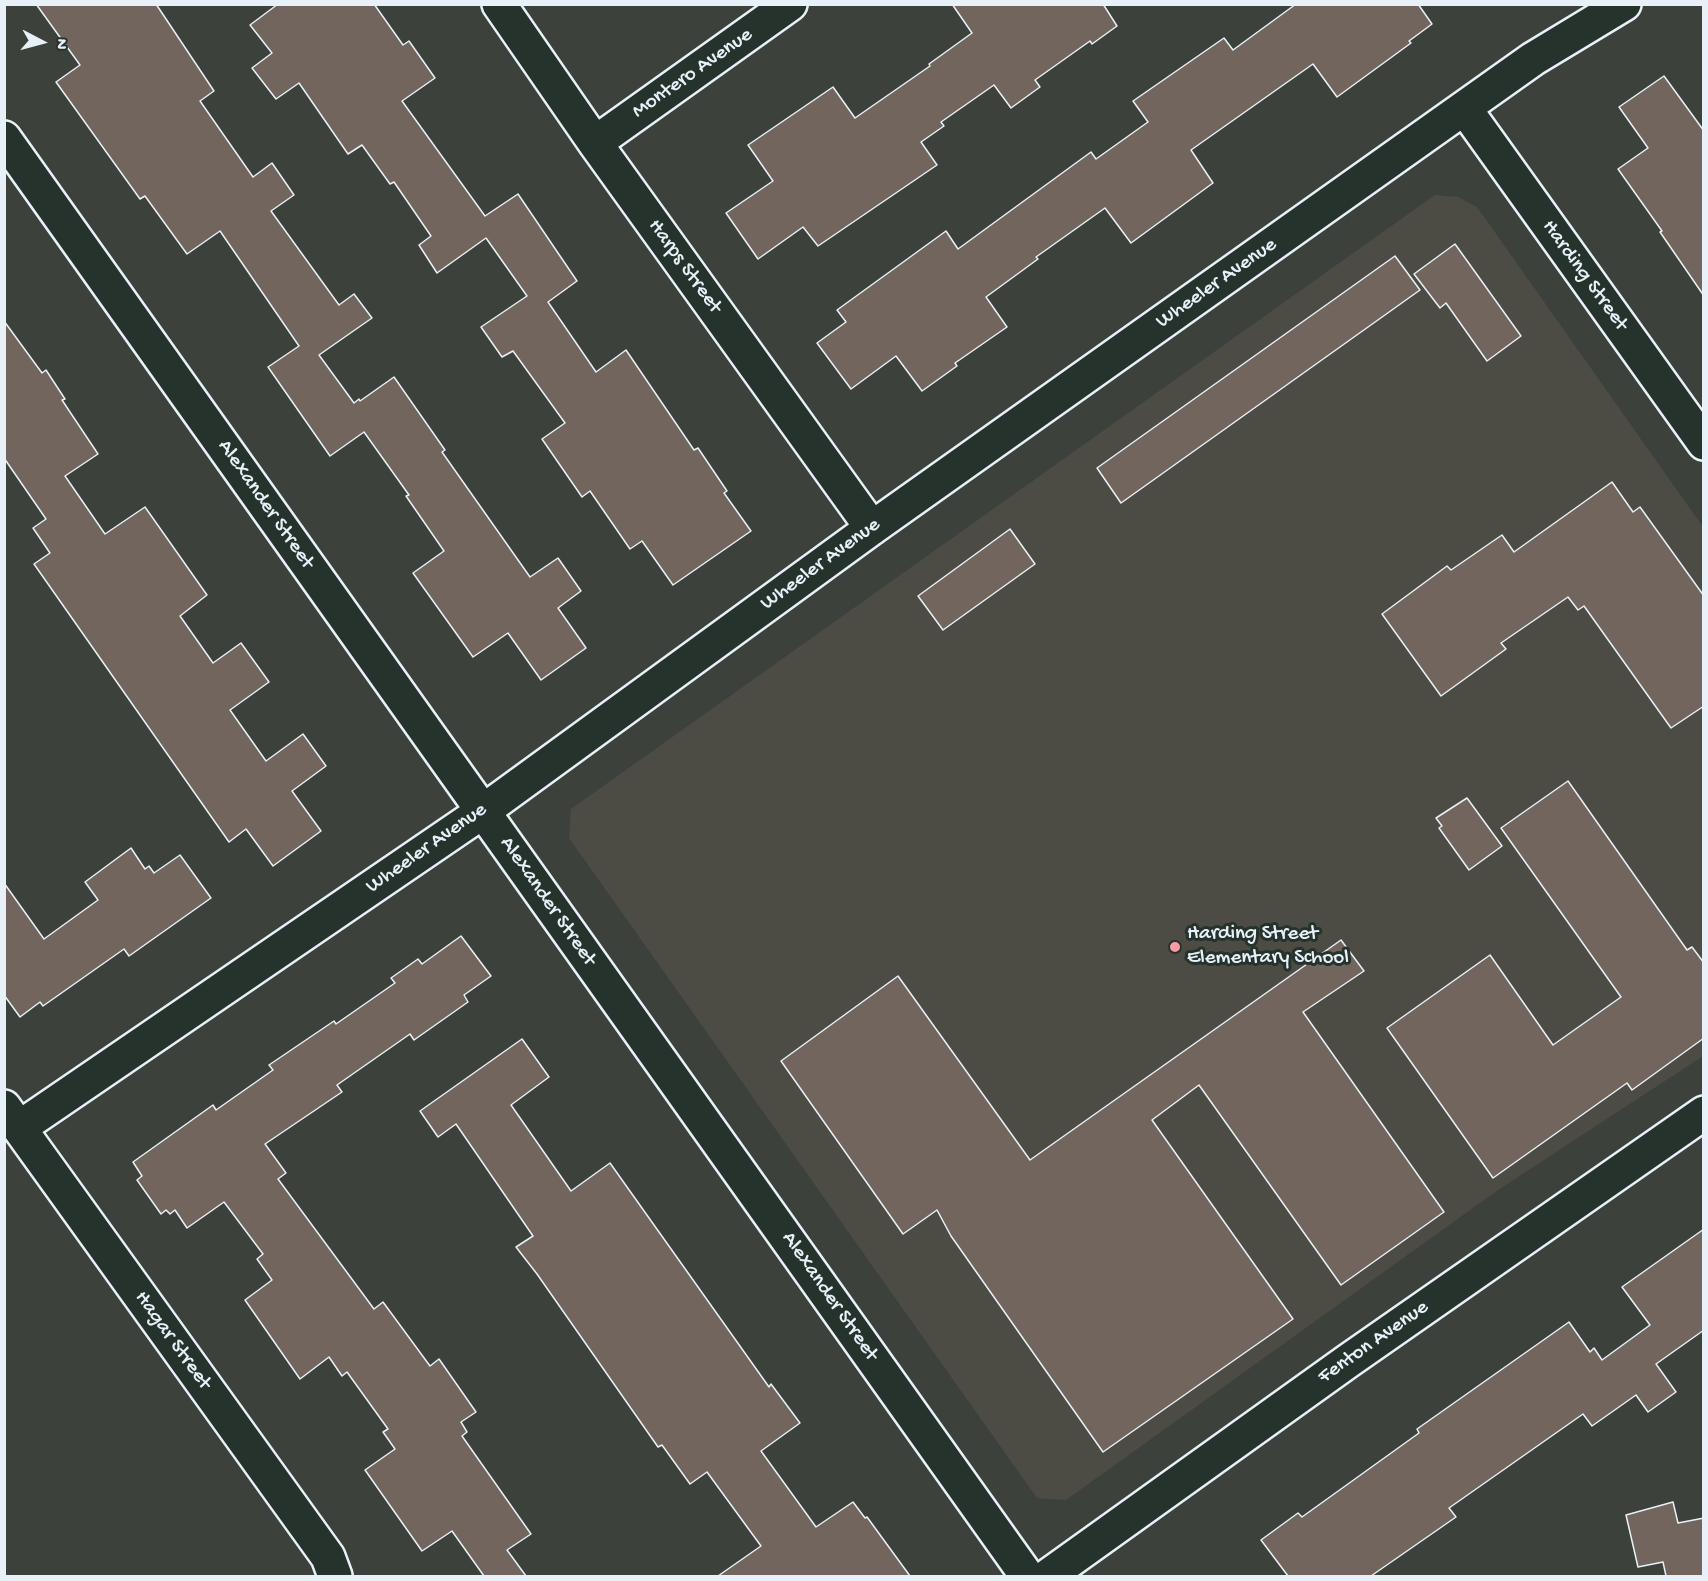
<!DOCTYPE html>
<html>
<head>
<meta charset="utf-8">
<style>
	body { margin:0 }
	#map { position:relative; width:1708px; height:1581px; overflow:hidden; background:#3c423b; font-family:"Gochi Hand",sans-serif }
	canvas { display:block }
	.frame { position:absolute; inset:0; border:6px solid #e8f1f8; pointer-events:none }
	.north { position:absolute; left:12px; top:12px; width:60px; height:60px; -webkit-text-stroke:4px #26332d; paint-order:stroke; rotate:96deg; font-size:16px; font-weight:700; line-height:24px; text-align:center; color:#e8f1f8 }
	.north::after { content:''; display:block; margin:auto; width:21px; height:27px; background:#e8f1f8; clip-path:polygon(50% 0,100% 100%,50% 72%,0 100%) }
</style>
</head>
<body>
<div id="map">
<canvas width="1708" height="1581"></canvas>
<div class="frame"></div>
<div class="north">N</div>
</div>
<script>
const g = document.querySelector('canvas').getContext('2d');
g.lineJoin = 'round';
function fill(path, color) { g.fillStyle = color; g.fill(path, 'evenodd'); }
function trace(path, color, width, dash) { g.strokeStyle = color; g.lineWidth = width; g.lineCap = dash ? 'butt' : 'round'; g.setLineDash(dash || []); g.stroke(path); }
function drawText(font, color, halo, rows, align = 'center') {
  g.font = font + ' "Gochi Hand",sans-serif'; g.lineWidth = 6; g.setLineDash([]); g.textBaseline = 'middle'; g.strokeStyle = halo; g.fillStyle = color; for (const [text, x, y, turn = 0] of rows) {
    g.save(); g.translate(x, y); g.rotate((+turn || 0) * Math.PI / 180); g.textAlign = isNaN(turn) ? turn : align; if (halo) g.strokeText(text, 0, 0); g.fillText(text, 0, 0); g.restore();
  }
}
const built = new Path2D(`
	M 1435,195 L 1458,197 L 1477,207 L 1703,527 L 1703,1056 L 1498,1190 L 1066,1500 L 1037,1498 L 569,838 L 571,809 Z`);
const building = new Path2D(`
	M 36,4 L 156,4 L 214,91 L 200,101 L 253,177 L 272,163 L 294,195 L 271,211 L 339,305 L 354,294 L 372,318 L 319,355 L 354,403 L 359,399 L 360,401 L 394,377 L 445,450 L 442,452 L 530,577 L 558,558 L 581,591 L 558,608 L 586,648 L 541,680 L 508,633 L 473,657 L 413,573 L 444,551 L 406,496 L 409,495 L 364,432 L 330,456 L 268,367 L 299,346 L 220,231 L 187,254 L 145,196 L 140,199 L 56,82 L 80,65 Z
	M 278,4 L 374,4 L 403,45 L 409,41 L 435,78 L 402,101 L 485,216 L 518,194 L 577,281 L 548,302 L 596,372 L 626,350 L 694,450 L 698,448 L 727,491 L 724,493 L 751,531 L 673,585 L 642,541 L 630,549 L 590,491 L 582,497 L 542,439 L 565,423 L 513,351 L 502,357 L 481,327 L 527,296 L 486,238 L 437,273 L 419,245 L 431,236 L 394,182 L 390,184 L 362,145 L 348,154 L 299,83 L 276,99 L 252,68 L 272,53 L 250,25 Z
	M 952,4 L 1103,4 L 1117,26 L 1092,44 L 1090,41 L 1035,80 L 1040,87 L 1011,108 L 994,85 L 941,122 L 944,126 L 921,142 L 937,165 L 818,246 L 803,227 L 758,259 L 726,213 L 773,181 L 748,145 L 833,87 L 855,118 L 930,66 L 929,64 L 972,33 Z
	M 1296,4 L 1418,4 L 1432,24 L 1409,41 L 1411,43 L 1337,97 L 1313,64 L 1191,150 L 1213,183 L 1131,243 L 1105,208 L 1036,257 L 1038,259 L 986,297 L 1007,327 L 955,363 L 957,366 L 922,391 L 896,356 L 851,389 L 817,343 L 846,322 L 837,310 L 946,231 L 958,249 L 1091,152 L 1096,159 L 1148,122 L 1133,101 L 1224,38 L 1233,50 Z
	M 1664,76 L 1704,131 L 1704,296 L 1660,232 L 1662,231 L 1618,169 L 1648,148 L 1619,107 Z
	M 1455,244 L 1521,336 L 1487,361 L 1446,303 L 1440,308 L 1414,274 Z
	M 1395,256 L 1420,290 L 1121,503 L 1097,468 Z
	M 4,321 L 42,373 L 46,370 L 65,399 L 62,400 L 98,454 L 65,476 L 105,534 L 145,507 L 207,595 L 180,616 L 213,663 L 241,643 L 269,682 L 230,710 L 266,761 L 303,734 L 326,766 L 292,791 L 321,831 L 273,866 L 246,829 L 229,842 L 34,564 L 50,553 L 33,528 L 46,519 L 4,458 Z
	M 1612,482 L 1633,512 L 1640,507 L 1704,596 L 1704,706 L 1671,728 L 1584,606 L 1578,610 L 1568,597 L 1501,643 L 1506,649 L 1441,696 L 1382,614 L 1447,566 L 1451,570 L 1502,535 L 1514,552 Z
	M 1010,529 L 1035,564 L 943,630 L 918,596 Z
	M 1568,781 L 1687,950 L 1692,947 L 1704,963 L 1704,1038 L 1632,1090 L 1627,1083 L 1493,1178 L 1387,1028 L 1490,955 L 1553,1045 L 1621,997 L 1501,828 Z
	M 1467,798 L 1502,846 L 1469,870 L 1439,828 L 1442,826 L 1436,818 Z
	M 131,848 L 145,869 L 149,866 L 154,873 L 180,855 L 211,898 L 129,956 L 124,949 L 43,1006 L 40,1002 L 20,1017 L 4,995 L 4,883 L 44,939 L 98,900 L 85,882 Z
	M 461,936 L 491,976 L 464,995 L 468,1002 L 414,1040 L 410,1034 L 337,1085 L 342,1092 L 265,1144 L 286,1173 L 278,1179 L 374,1309 L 383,1302 L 430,1366 L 439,1359 L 476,1412 L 461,1422 L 467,1432 L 462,1436 L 531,1534 L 507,1550 L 526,1576 L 484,1576 L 452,1531 L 422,1551 L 365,1470 L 395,1449 L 383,1432 L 388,1429 L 347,1372 L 342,1376 L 329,1357 L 300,1379 L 245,1300 L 272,1280 L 257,1259 L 263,1254 L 224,1202 L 187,1228 L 175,1210 L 170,1214 L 166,1210 L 161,1214 L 137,1180 L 142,1176 L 133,1162 L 213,1105 L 216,1110 L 273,1070 L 269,1065 L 334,1021 L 336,1024 L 395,983 L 391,978 L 418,959 L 422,964 Z
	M 1341,940 L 1364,971 L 1303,1012 L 1444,1212 L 1341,1285 L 1199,1085 L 1152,1120 L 1293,1319 L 1103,1452 L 951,1236 L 937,1210 L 903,1234 L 781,1061 L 898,976 L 1030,1160 Z
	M 522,1039 L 549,1077 L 511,1105 L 571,1191 L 610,1163 L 769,1387 L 771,1384 L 800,1423 L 761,1451 L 816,1527 L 853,1502 L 865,1518 L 867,1517 L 910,1576 L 718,1576 L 761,1546 L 707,1472 L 690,1484 L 662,1445 L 658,1447 L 537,1274 L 516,1247 L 533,1236 L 456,1124 L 438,1137 L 420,1111 Z
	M 1704,1229 L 1704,1330 L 1656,1364 L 1676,1392 L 1648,1412 L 1636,1395 L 1592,1426 L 1583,1414 L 1449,1508 L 1456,1517 L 1371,1576 L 1288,1576 L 1261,1540 L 1298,1513 L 1302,1517 L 1419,1433 L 1417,1429 L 1569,1322 L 1590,1352 L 1594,1348 L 1602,1360 L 1650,1325 L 1622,1287 Z
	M 1673,1502 L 1678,1523 L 1704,1518 L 1704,1576 L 1666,1576 L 1663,1562 L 1638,1567 L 1626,1515 Z`);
const minor = new Path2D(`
	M 499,4 L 595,143 L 872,528
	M 1465,109 L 1704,443
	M 4,138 L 1027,1576
	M 595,143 L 790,4
	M 4,1107 L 328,1557 L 335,1576
	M 19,1128 L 482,812 L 872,528 L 1533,59 L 1624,4
	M 1048,1576 L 1348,1361 L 1704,1113`);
const markers = [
	[1175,947,6,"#ff9aa2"]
];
const streetNames = [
	["Montero Avenue",693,74,-35],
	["Harps Street",684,267,54],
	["Harding Street",1584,276,54],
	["Wheeler Avenue",1217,284,-35],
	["Alexander Street",265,505,55],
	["Wheeler Avenue",821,565,-36],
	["Wheeler Avenue",427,849,-35],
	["Alexander Street",547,902,55],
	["Alexander Street",829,1297,55],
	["Hagar Street",172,1341,54],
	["Fenton Avenue",1374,1343,-35]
];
const poiNames = [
	["Harding Street",1187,935],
	["Elementary School",1187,959]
];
fill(built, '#4c4c45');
fill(building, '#71655d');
trace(building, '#e8f1f8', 1.5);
trace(minor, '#e8f1f8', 38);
trace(minor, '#26332d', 33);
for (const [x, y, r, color] of markers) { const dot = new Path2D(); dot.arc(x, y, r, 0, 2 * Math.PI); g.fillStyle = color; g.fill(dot); trace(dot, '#26332d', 2); }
drawText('21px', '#e8f1f8', '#26332d', streetNames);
drawText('21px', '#e8f1f8', '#26332d', poiNames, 'left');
</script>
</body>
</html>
